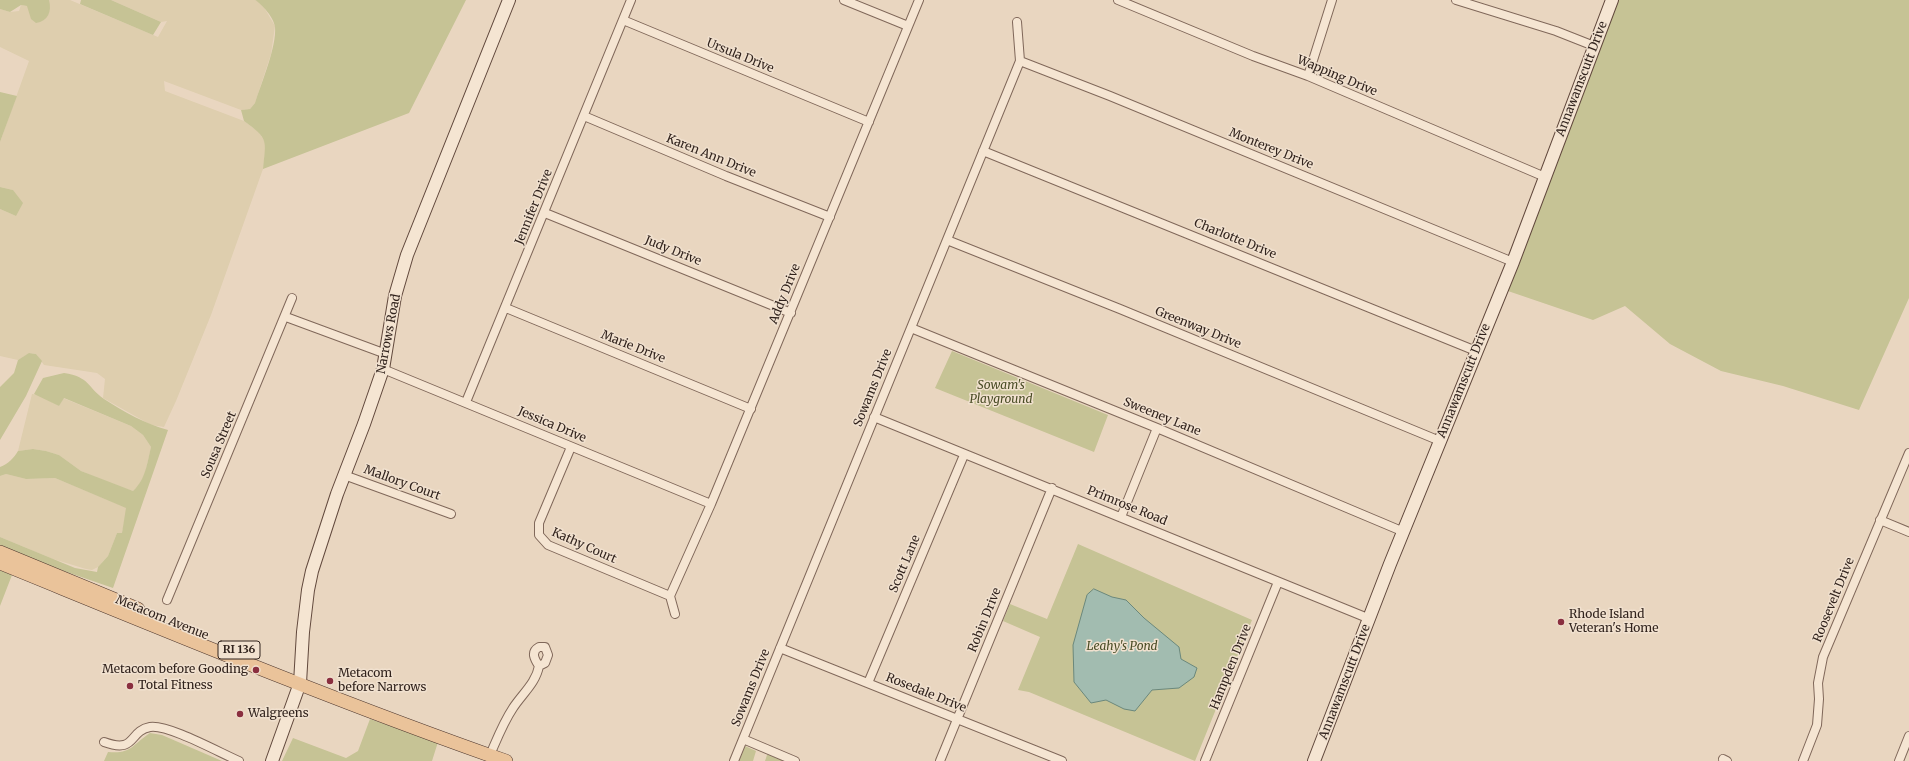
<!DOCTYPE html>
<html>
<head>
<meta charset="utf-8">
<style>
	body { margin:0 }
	canvas { display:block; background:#e9d6c0 }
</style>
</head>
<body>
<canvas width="1909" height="761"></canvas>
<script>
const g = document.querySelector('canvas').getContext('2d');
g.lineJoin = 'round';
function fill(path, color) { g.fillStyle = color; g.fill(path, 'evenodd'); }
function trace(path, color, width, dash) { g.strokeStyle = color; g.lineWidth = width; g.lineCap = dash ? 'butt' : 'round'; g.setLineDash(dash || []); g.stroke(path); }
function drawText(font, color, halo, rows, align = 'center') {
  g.font = font + ' Merriweather,serif'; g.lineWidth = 3; g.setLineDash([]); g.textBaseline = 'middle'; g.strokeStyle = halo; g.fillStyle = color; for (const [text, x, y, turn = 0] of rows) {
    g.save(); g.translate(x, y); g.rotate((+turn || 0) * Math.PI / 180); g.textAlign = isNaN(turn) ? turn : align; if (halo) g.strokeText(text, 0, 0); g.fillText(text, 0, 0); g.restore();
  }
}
const farmland = new Path2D(`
	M 47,0 L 70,0 L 158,37 L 167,21 L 161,22 L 111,0 L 255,0 L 262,4 L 275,26 L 271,54 L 255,103 L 250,109 L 241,110 L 164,81 L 165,91 L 244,121 L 259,132 L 266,144 L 263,169 L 211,315 L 176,401 L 164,427 L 151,425 L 103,398 L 105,379 L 97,373 L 44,365 L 36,354 L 30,353 L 18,360 L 0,356 L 0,209 L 16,216 L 13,190 L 0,187 L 0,142 L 29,61 L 0,47 L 0,9 L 10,12 L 19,11 L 21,5 L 27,6 Z
	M 32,394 L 39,395 L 59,406 L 63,398 L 131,426 L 143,435 L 151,447 L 145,474 L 138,486 L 133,491 L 107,482 L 81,471 L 59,455 L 46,451 L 33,449 L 18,451 Z
	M 6,474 L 26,479 L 55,478 L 127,508 L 122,533 L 117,533 L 108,556 L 98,567 L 92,570 L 86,569 L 53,559 L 0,537 L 0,476 Z`);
const green = new Path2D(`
	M 0,0 L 49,0 C 52,12 48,21 36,23 L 31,19 L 27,6 L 21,5 L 10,12 L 0,9 Z
	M 81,0 L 111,0 L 161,22 L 153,35 L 80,4 Z
	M 255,0 L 466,0 L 409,113 L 263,169 C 266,140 269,139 244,121 L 241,110 L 250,109 L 255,103 C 261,84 277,46 275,27 C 274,18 262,4 255,0 Z
	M 1613,0 L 1909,0 L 1909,298 L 1859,410 L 1783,386 L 1721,371 L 1670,344 L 1625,306 L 1593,320 L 1505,290 Z
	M 0,92 L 17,96 L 0,142 Z
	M 0,187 L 13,190 L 23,203 L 16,216 L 0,209 Z
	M 952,351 L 1108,415 L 1094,452 L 935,388 Z
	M 29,353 L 36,354 L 42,361 L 26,396 L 0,440 L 0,387 L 14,373 L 18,360 Z
	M 64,373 C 90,377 87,387 104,399 C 124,412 146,424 168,430 L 113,588 L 29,559 L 0,551 L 0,537 L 75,568 L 97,572 L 98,567 L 108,556 L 117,533 L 122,533 L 126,508 L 55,478 L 26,479 L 6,474 L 0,476 L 0,467 C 8,464 14,458 18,451 L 33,449 L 46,451 L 59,455 L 81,471 L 133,491 C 146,479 147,463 151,447 L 143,435 L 131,426 L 64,398 L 59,406 L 34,394 L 43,378 Z
	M 1078,544 L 1252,620 L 1195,761 L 1029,692 L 1018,690 L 1040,637 L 1003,621 L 1010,604 L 1047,619 Z
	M 0,570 L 12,575 L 0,606 Z
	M 370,719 L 438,742 L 432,761 L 282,761 L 293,738 L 346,758 L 358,751 Z
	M 150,733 L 162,735 L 222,761 L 104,761 L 108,752 C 132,754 132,745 150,733 Z
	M 745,746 L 756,751 L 753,761 L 737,761 Z
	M 767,755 L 769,755 L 785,761 L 765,761 Z`);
const water = new Path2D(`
	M 1094,589 L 1112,597 L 1126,600 L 1144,618 L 1179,647 L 1181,659 L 1197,668 L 1194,677 L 1179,688 L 1152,690 L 1135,711 L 1124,709 L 1106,700 L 1091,703 L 1074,682 L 1073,645 L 1087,595 Z`);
const street = new Path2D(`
	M 844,0 L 908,26
	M 1118,0 L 1253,56 L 1308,76 L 1545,177
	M 1456,0 L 1556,31 L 1594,46
	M 623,20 L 869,122
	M 1020,61 L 1110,96 L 1513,262
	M 1308,76 L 1332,0
	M 584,116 L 726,176 L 830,217
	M 983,151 L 1476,351
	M 545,213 L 791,313
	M 947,240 L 1120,309 L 1440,441
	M 506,308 L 751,409
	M 286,317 L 386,354
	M 911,328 L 1157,428 L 1404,532
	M 383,369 L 711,504
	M 466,402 L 631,0
	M 874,417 L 1370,619
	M 571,447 L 539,523 L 539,535 L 548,545 L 670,596 L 675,614
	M 344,475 L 451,514
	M 1121,517 L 1157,428
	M 1880,520 L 1909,532
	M 670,596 L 711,504 L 919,0
	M 167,600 L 292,298
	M 539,647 L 545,647 L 548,655 L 545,663 L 539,666 C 535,660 530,652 539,647 Z
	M 780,648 L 1062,761
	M 868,683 L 964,455
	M 743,739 L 795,761
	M 104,742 C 137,754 128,731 150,727 C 168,724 220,753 239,761
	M 490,755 C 497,739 503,723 513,708 C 522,694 536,683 539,666
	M 1723,759 L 1727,761
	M 734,761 L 1020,61 L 1017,22
	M 940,761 L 1052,488
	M 1205,761 L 1278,582
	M 1803,761 L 1817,725 L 1819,699 L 1818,683 L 1823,657 L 1909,453
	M 1899,761 L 1909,736`);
const secondary = new Path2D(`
	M 272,761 L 300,683 L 303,632 L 308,590 L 312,571 L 337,494 L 364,424 L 383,369 L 395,296 L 407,255 L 509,0
	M 1314,761 L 1390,564 L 1513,262 L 1612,0`);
const primary = new Path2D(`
	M 0,552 L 138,609
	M 0,563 C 167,631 335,701 506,761`);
const markers = [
	[1561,622,4,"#8a2f3f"],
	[256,670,4,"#8a2f3f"],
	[330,681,4,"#8a2f3f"],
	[130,686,4,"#8a2f3f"],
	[240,714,4,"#8a2f3f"]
];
const shields = [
	[239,650,42]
];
const shieldNames = [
	["RI 136",239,650]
];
const streetNames = [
	["Ursula Drive",740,56,22],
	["Wapping Drive",1337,76,23],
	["Annawamscutt Drive",1582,79,-69],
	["Monterey Drive",1271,149,22],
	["Karen Ann Drive",711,156,22],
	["Jennifer Drive",534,207,-68],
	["Charlotte Drive",1235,239,22],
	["Judy Drive",673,251,22],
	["Addy Drive",785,294,-68],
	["Greenway Drive",1198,328,22],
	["Narrows Road",389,334,-79],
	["Marie Drive",633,347,22],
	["Annawamscutt Drive",1464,381,-68],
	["Sowams Drive",873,388,-68],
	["Sweeney Lane",1162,417,22],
	["Jessica Drive",552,425,23],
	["Sousa Street",219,445,-67],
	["Mallory Court",402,483,20],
	["Primrose Road",1127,506,22],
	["Kathy Court",584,546,24],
	["Scott Lane",905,564,-67],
	["Roosevelt Drive",1834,600,-68],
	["Metacom Avenue",162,618,22],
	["Robin Drive",985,620,-68],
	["Hampden Drive",1231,667,-68],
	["Annawamscutt Drive",1345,682,-69],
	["Sowams Drive",751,688,-68],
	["Rosedale Drive",926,693,22]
];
const parkNames = [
	["Sowam's",1001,386],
	["Playground",1001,400],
	["Leahy's Pond",1122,647]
];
const poiNames = [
	["Rhode Island",1569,615],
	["Veteran's Home",1569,629],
	["Metacom before Gooding",248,670,"right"],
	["Metacom",338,674],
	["before Narrows",338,688],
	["Total Fitness",138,686],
	["Walgreens",248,714]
];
fill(farmland, '#deceae');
fill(green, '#c6c395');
fill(water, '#a2bcb0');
trace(water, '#6b887c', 1);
trace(street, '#80685a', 10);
trace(secondary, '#62493d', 14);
trace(primary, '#4e372e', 14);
trace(street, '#f5e5d2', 8);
trace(secondary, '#f5e5d2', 12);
trace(primary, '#eac39a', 13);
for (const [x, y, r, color] of markers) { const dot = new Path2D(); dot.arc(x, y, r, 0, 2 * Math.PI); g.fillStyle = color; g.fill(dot); trace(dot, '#f1e1cf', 1.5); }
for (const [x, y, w] of shields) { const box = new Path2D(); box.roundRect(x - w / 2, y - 9, w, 18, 3); g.fillStyle = '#f1e1cf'; g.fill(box); trace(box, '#31231d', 1); }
drawText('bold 11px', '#31231d', null, shieldNames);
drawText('12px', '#31231d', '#f1e1cf', streetNames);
drawText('italic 12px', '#494c25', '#f1e1cf', parkNames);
drawText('12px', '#31231d', '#f1e1cf', poiNames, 'left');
</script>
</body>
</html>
